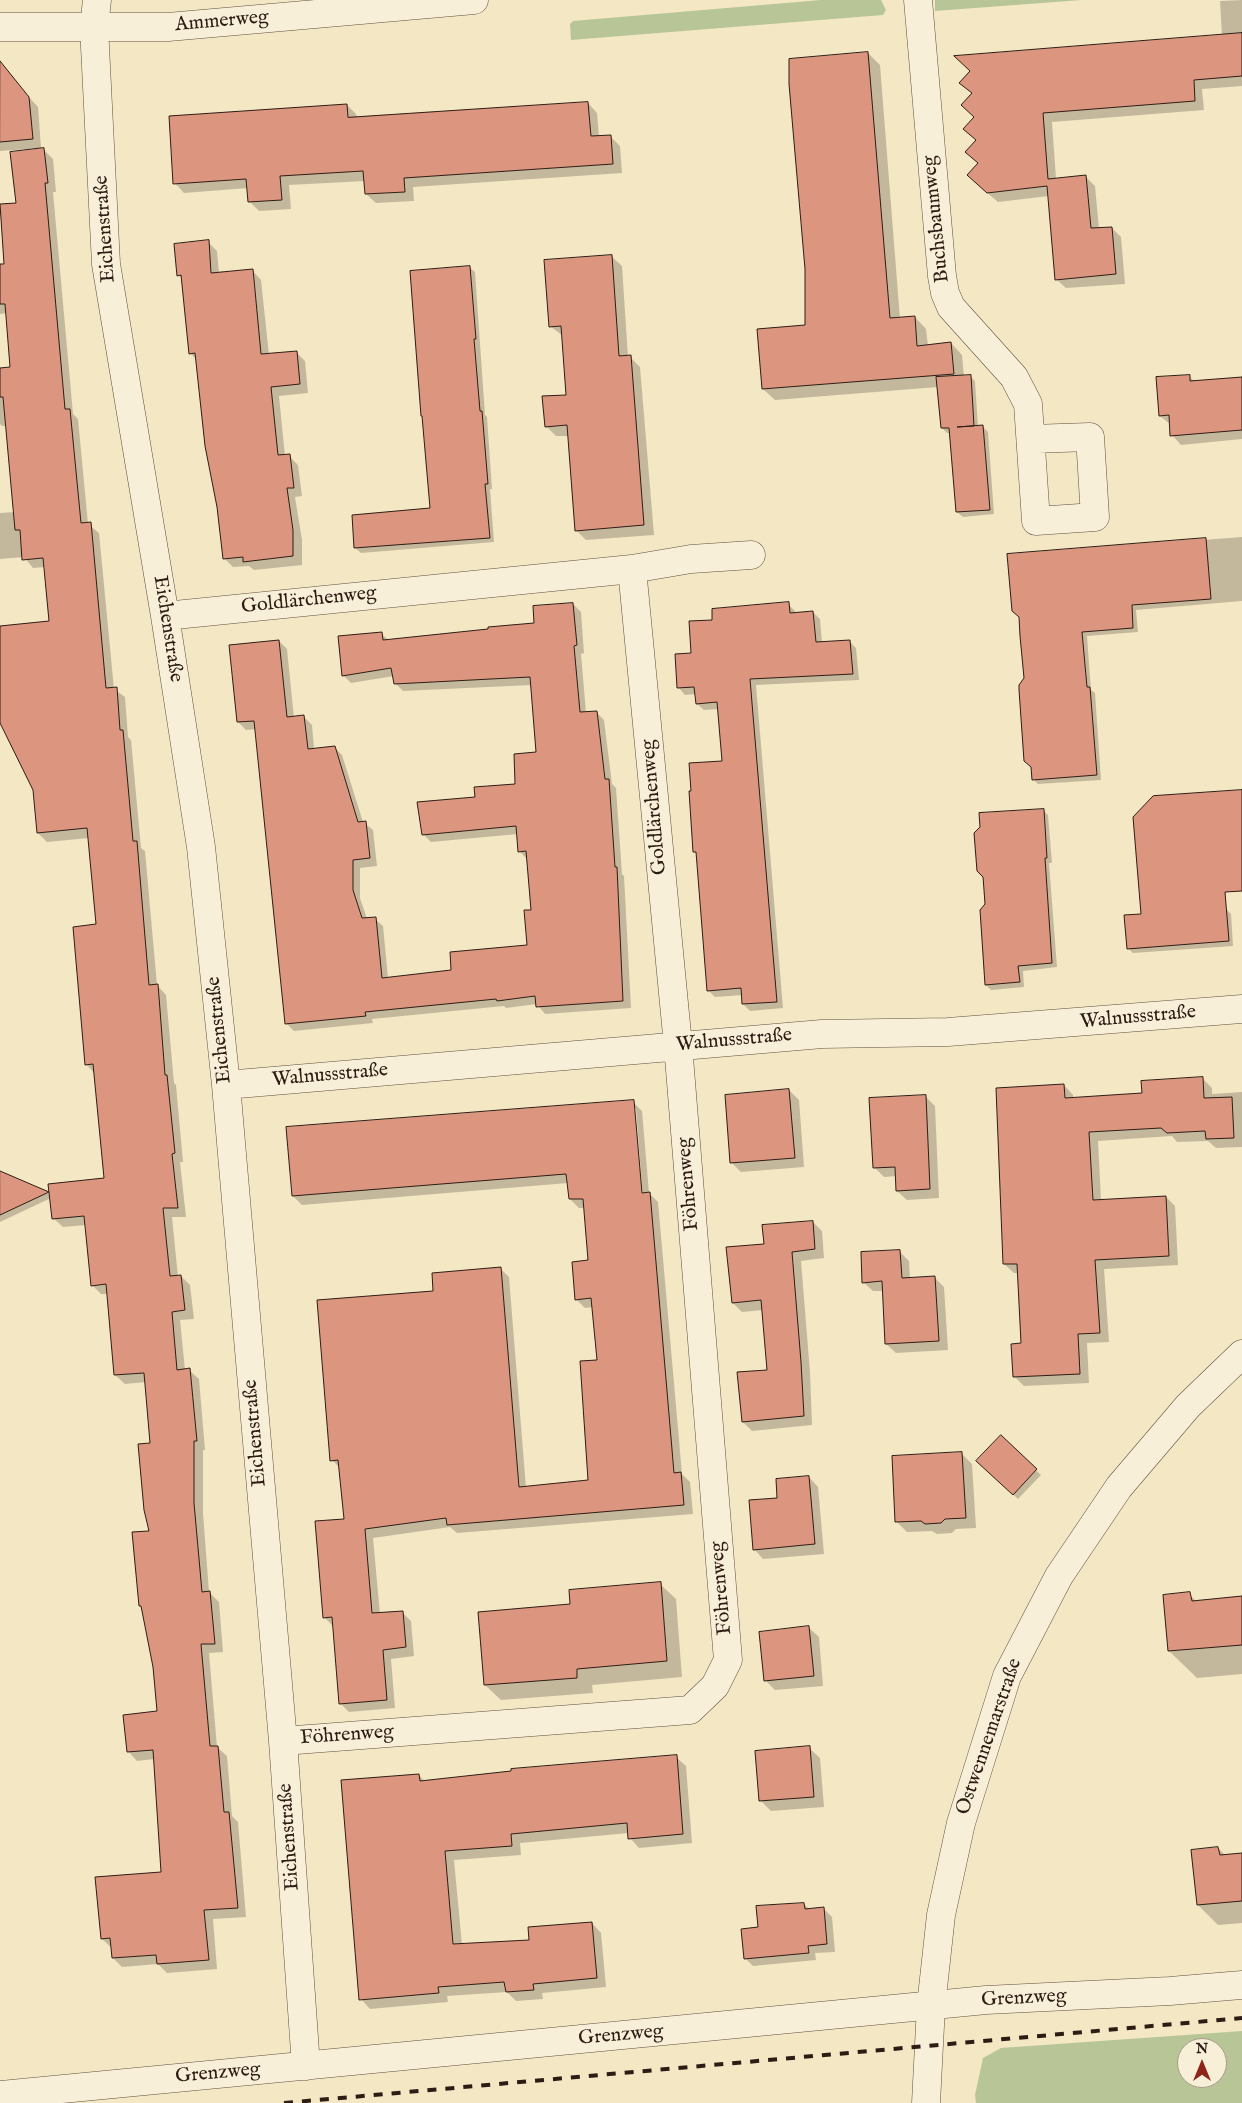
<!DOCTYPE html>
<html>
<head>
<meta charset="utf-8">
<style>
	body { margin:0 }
	#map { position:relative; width:1242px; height:2103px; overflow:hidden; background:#f4e7c4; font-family:"IM FELL English",serif }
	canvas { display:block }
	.north { position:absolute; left:1177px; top:2038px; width:50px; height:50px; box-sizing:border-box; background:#f8efd9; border:1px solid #a79b8a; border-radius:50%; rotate:0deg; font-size:14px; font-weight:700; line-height:20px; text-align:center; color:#2e1c14 }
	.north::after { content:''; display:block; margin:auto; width:18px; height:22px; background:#8f2418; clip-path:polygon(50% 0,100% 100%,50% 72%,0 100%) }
</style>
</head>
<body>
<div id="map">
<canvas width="1242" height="2103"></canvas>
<div class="north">N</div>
</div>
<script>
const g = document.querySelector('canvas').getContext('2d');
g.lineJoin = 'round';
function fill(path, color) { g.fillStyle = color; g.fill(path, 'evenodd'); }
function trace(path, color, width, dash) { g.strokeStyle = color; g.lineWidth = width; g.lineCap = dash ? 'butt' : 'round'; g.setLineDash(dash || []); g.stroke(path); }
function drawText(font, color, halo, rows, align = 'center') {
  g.font = font + ' "IM FELL English",serif'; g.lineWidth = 4.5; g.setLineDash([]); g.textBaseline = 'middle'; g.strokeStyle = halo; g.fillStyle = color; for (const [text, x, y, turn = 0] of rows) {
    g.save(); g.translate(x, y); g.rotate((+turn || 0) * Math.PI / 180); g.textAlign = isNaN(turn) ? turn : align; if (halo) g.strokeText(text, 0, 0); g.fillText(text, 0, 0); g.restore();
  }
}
const green = new Path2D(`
	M 821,0 L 881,0 L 886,10 L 883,15 L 571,40 L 570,24 L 573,21 Z
	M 935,0 L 1082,0 L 935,11 Z
	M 1242,2031 L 1242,2103 L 976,2103 L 975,2095 L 983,2058 L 1001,2048 ZM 1187,2048 L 1217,2048 L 1217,2078 L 1187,2078 Z`);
const shadow = new Path2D(`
	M 1242,0 L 1242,86 L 1202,89 L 1204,110 L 1052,122 L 1056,179 L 1086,177 L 1095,186 L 1099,229 L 1112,228 L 1121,237 L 1125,284 L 1066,288 L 1056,279 L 1049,196 L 998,202 L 978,185 L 979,164 L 973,94 L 961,83 L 1222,36 L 1220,1 Z
	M 868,53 L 880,65 L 900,319 L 915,317 L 926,329 L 928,346 L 951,343 L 962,355 L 964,377 L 970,376 L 975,381 L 978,427 L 983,427 L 988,432 L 994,514 L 963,517 L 957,512 L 950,433 L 947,433 L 942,428 L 938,387 L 775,400 L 763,389 L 806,326 Z
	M 16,83 L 38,107 L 41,148 L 0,151 L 0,84 Z
	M 588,103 L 597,113 L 599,137 L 610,136 L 620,146 L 622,173 L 413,187 L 414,201 L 376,203 L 366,194 L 365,181 L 289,185 L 291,209 L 259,211 L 249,201 L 248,188 L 184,193 L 175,183 L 347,105 L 356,114 L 357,118 Z
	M 44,150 L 53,159 L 56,192 L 53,192 L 73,414 L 78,419 L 88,524 L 99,533 L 114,689 L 125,697 L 128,737 L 131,740 L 141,848 L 145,851 L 157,985 L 166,995 L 174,1083 L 176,1085 L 183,1162 L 180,1162 L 186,1217 L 172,1217 L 178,1277 L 181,1276 L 190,1285 L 194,1319 L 180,1320 L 185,1370 L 189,1370 L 199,1379 L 205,1450 L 203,1450 L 203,1513 L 209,1592 L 219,1602 L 223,1652 L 209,1653 L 217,1747 L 227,1756 L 232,1816 L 238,1822 L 246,1917 L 213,1919 L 217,1969 L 167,1973 L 158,1964 L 122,1967 L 113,1958 L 112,1948 L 102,1939 L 162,1873 L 155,1759 L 137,1761 L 128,1751 L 159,1712 L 155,1667 L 143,1608 L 140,1606 L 150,1533 L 151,1444 L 146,1382 L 125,1384 L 115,1375 L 108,1294 L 101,1294 L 92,1285 L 86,1225 L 63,1227 L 53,1218 L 51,1198 L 0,1222 L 0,1172 L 51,1195 L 105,1180 L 95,1074 L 86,1064 L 97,926 L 89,838 L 47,842 L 38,833 L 35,790 L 0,720 L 0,627 L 51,622 L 45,567 L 33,568 L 24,557 L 0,559 L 0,513 L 15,512 L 7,426 L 2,426 L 0,424 L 0,369 L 12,368 L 7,313 L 0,314 L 0,266 L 5,265 L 0,206 L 17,204 Z
	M 208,242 L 217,251 L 219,274 L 252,270 L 261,280 L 269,355 L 296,352 L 305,361 L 308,393 L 279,396 L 285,456 L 289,456 L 298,465 L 302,496 L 295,497 L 302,540 L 302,565 L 254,570 L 249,566 L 233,567 L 224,558 L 197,360 L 190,353 L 182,279 L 179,275 Z
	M 611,256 L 622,266 L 628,357 L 630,357 L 640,367 L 654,535 L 586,540 L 576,530 L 569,436 L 556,436 L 546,426 L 567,396 L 563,336 L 550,326 Z
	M 469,267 L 475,272 L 485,415 L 487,417 L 492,489 L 490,489 L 494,542 L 361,553 L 355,548 L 431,510 Z
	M 1189,376 L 1195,382 L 1242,378 L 1242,439 L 1181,445 L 1172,435 L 1171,425 L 1160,416 Z
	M 1242,537 L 1242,601 L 1136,610 L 1138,632 L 1087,636 L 1091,690 L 1095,693 L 1101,780 L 1038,784 L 1033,779 L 1020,617 L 1009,555 Z
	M 573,604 L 581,612 L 584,653 L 581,654 L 586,713 L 596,712 L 604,720 L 612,784 L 616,788 L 622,874 L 624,876 L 631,1008 L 545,1014 L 537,1004 L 506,1008 L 504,1006 L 372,1019 L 373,1023 L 294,1031 L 286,1023 L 256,729 L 246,730 L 238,722 L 279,641 L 287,649 L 294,718 L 304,717 L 312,725 L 314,749 L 334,747 L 342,755 L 363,822 L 373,830 L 377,866 L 360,868 L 360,898 L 367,919 L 375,919 L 383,926 L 388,978 L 452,971 L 529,946 L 532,911 L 527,859 L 519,851 L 518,834 L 431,842 L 423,834 L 476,798 L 516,785 L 537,754 L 531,685 L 403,691 L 395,683 L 394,676 L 351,683 L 343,675 L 382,634 L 389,641 L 536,624 Z
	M 788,604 L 795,611 L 795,614 L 813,612 L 820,619 L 822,643 L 849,641 L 856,648 L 859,680 L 756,685 L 783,1008 L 750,1011 L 743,1004 L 743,995 L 715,997 L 708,990 L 697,854 L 694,851 L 724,762 L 719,709 L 704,710 L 697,704 L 696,694 L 685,695 L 679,688 L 692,654 L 714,621 Z
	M 1043,810 L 1048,815 L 1052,863 L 1049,863 L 1057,967 L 1023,971 L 1024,987 L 991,990 L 986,985 L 987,905 Z
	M 1226,909 L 1231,914 L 1233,946 L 1133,953 L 1128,948 Z
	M 1202,1078 L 1212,1088 L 1212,1094 L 1242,1092 L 1242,1147 L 1216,1148 L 1208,1141 L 1177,1142 L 1172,1136 L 1098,1141 L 1101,1200 L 1166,1197 L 1175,1206 L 1178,1265 L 1104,1269 L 1109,1342 L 1087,1343 L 1089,1383 L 1024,1386 L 1014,1376 L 1022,1344 L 1018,1273 L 1014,1273 L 1004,1264 L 1064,1085 L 1073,1095 L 1073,1099 L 1143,1095 Z
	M 789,1090 L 799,1100 L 804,1167 L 741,1172 L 731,1162 Z
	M 925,1096 L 935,1106 L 939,1198 L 907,1200 L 897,1191 L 897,1176 L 884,1177 L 874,1167 Z
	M 633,1102 L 642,1111 L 649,1193 L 658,1202 L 682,1474 L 690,1482 L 693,1514 L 457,1533 L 450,1527 L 373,1538 L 380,1614 L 402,1612 L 411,1621 L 414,1656 L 391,1659 L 395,1708 L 349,1712 L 341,1704 L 334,1627 L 324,1617 L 345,1520 L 340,1468 L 332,1460 L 435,1292 L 500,1268 L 509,1277 L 526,1488 L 589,1482 L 598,1361 L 593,1307 L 585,1308 L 576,1299 L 589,1262 L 585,1208 L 579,1208 L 570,1199 L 568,1183 L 302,1205 L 293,1196 ZM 633,1109 L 636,1109 L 643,1199 L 641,1199 Z
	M 813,1222 L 822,1231 L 824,1258 L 801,1261 L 810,1372 L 812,1425 L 752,1431 L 743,1422 L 768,1371 L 763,1310 L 742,1312 L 733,1303 L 765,1245 Z
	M 900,1252 L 909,1261 L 910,1279 L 935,1278 L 944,1287 L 948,1350 L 896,1353 L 886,1344 L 884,1291 L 873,1291 L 863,1282 Z
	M 1001,1437 L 1041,1475 L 1018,1499 L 978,1461 Z
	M 962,1454 L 972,1464 L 976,1528 L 956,1529 L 952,1533 L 937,1534 L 932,1531 L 907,1532 L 896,1521 Z
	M 809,1477 L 818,1487 L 824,1554 L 763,1559 L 754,1549 L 779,1499 Z
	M 660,1584 L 676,1599 L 682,1677 L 592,1685 L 593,1693 L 501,1700 L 485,1685 L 571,1606 Z
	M 1190,1595 L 1196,1601 L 1242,1597 L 1242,1674 L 1197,1678 L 1169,1651 Z
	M 809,1628 L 819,1637 L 823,1686 L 775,1690 L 765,1680 Z
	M 809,1748 L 820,1758 L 824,1807 L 771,1811 L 761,1801 Z
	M 676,1757 L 686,1766 L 692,1843 L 639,1848 L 630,1838 L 629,1833 L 520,1843 L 521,1855 L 454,1860 L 462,1945 L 531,1941 L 592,1923 L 601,1933 L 606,1987 L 542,1993 L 543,1999 L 516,2001 L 507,1992 L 447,1996 L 448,2002 L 370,2009 L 361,1999 L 419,1775 L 425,1782 Z
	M 1218,1848 L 1226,1856 L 1242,1854 L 1242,1923 L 1218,1925 L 1198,1905 Z
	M 804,1904 L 810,1910 L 824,1909 L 832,1917 L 835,1952 L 815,1953 L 816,1960 L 753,1966 L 745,1958 L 759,1929 Z`);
const building = new Path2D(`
	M 1242,33 L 1242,76 L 1194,80 L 1195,101 L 1043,113 L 1048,179 L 1086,175 L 1091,228 L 1112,227 L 1116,274 L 1055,280 L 1047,186 L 987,193 L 967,175 L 978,163 L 965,152 L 976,140 L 963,129 L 974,117 L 961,105 L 972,93 L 959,83 L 970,71 L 954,56 Z
	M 868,52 L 890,318 L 915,316 L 917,346 L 951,342 L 954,374 L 762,389 L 757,329 L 805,325 L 805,269 L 789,84 L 789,59 Z
	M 0,61 L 29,97 L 33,139 L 0,142 Z
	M 588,102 L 591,136 L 611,135 L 613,164 L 404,178 L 405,192 L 365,194 L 363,171 L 280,176 L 282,200 L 248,202 L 246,179 L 173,184 L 169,116 L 347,104 L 348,117 Z
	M 44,148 L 48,183 L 45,183 L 65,409 L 70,409 L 81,523 L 91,522 L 106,688 L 117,687 L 120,730 L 123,730 L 133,841 L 137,841 L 149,985 L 158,984 L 165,1075 L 167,1075 L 175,1153 L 172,1154 L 178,1208 L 163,1208 L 170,1276 L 181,1275 L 185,1310 L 172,1312 L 177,1370 L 190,1368 L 197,1441 L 194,1441 L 194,1503 L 202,1592 L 210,1591 L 215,1644 L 201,1644 L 210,1746 L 218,1746 L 224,1812 L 229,1812 L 238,1908 L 204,1910 L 209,1960 L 157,1964 L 156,1955 L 112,1958 L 110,1938 L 101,1939 L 95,1877 L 161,1872 L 153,1750 L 127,1752 L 123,1715 L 157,1711 L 153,1667 L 141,1606 L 139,1606 L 132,1532 L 149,1531 L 144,1510 L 138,1444 L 150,1443 L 144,1373 L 114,1375 L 106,1284 L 91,1286 L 84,1216 L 52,1219 L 48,1184 L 104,1178 L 93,1064 L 85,1065 L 73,927 L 96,924 L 87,828 L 37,833 L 33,790 L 0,723 L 0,626 L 49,621 L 43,558 L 22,560 L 20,530 L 15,530 L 3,397 L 0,397 L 0,368 L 10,367 L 5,304 L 0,304 L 0,264 L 4,264 L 0,204 L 16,203 L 10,152 Z
	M 209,240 L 211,273 L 253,269 L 261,354 L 297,351 L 300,384 L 271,387 L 278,455 L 290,454 L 294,488 L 287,488 L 293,530 L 293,556 L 243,562 L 243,557 L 223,559 L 217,507 L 205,446 L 195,353 L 189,354 L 181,275 L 177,276 L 174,244 Z
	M 612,255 L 619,356 L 631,355 L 644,525 L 575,531 L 567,425 L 545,427 L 542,396 L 566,395 L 561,326 L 549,327 L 544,260 Z
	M 470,266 L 476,339 L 474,339 L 480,411 L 482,411 L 488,484 L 485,484 L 490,538 L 354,548 L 352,515 L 430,508 L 422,416 L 421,416 L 410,271 Z
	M 971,375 L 974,426 L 957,427 L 983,425 L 990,510 L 956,512 L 949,428 L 941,428 L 936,377 Z
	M 1190,375 L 1190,381 L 1242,377 L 1242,430 L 1170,436 L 1169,415 L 1159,416 L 1156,377 Z
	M 1206,538 L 1211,599 L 1132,605 L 1133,628 L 1082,632 L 1087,687 L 1090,687 L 1097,775 L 1032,780 L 1031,767 L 1024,761 L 1019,690 L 1019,685 L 1024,678 L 1020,636 L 1019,617 L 1012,611 L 1007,554 Z
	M 789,602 L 790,613 L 813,611 L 816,642 L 850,640 L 853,674 L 750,679 L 777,1002 L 742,1004 L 741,988 L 707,991 L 696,852 L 693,852 L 689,791 L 691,791 L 689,763 L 722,761 L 717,702 L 696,704 L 694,687 L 677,688 L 675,654 L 691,653 L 689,621 L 712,620 L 712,609 Z
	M 573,603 L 577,645 L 574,646 L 580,712 L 597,711 L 605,779 L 609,779 L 615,867 L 617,867 L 623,1001 L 536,1007 L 535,996 L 497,1001 L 496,999 L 365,1012 L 366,1016 L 285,1024 L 254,721 L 237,722 L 229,645 L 279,640 L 287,717 L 304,715 L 308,749 L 335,746 L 358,822 L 366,821 L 370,858 L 353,860 L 353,890 L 362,918 L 376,917 L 382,978 L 451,970 L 450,952 L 527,945 L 524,910 L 531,910 L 526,851 L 518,852 L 516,826 L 422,835 L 417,802 L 475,797 L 474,787 L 515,784 L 514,754 L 536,752 L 530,677 L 394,684 L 391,668 L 342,676 L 338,636 L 382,632 L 383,640 L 488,629 L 488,627 L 534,623 L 533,606 Z
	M 1242,790 L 1242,891 L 1225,892 L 1229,941 L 1127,949 L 1124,915 L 1141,914 L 1133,817 L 1153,796 Z
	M 1044,809 L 1047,858 L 1045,858 L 1052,963 L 1018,966 L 1020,982 L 985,985 L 980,910 L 985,904 L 984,890 L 983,877 L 977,871 L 974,833 L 980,827 L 979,813 Z
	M 1203,1077 L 1204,1098 L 1232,1097 L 1234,1138 L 1206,1139 L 1205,1131 L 1167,1133 L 1161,1128 L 1089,1132 L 1093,1200 L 1166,1196 L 1169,1256 L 1095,1260 L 1100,1333 L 1078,1334 L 1080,1374 L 1013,1377 L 1011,1344 L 1021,1343 L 1017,1264 L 1003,1264 L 996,1088 L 1064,1084 L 1065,1098 L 1142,1093 L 1141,1081 Z
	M 789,1089 L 795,1158 L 730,1163 L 725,1095 Z
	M 926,1095 L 930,1189 L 896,1191 L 895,1167 L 873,1168 L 869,1098 Z
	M 634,1100 L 642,1193 L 650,1192 L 674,1473 L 681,1472 L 684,1505 L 447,1525 L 446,1518 L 365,1529 L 372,1613 L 403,1611 L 406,1647 L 383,1650 L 387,1700 L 339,1704 L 332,1617 L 323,1618 L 315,1521 L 344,1519 L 338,1460 L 330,1461 L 317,1300 L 433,1291 L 432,1273 L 501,1267 L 519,1487 L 588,1480 L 580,1361 L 597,1360 L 591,1298 L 575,1300 L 572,1262 L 588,1260 L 583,1199 L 569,1199 L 566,1174 L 292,1196 L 286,1127 Z
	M 0,1171 L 49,1192 L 0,1215 Z
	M 813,1221 L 815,1249 L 792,1252 L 801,1362 L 804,1416 L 742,1422 L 737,1372 L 767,1370 L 761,1300 L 732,1303 L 726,1247 L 764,1244 L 762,1225 Z
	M 900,1250 L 902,1278 L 935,1276 L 939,1341 L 885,1344 L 882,1281 L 862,1283 L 861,1252 Z
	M 1001,1435 L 1037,1469 L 1013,1495 L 976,1461 Z
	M 962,1452 L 966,1518 L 945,1519 L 941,1523 L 925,1524 L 921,1521 L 895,1522 L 892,1456 Z
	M 809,1476 L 815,1544 L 753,1550 L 749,1500 L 777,1498 L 776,1479 Z
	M 661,1582 L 667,1661 L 577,1669 L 577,1678 L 484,1685 L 478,1612 L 570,1604 L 569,1590 Z
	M 1190,1592 L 1192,1601 L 1242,1596 L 1242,1645 L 1168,1651 L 1163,1595 Z
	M 809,1626 L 814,1676 L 764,1681 L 759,1632 Z
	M 810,1746 L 814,1797 L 759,1801 L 755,1751 Z
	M 677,1755 L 683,1834 L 628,1839 L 627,1823 L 511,1834 L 512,1846 L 445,1851 L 453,1944 L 529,1940 L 528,1927 L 592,1922 L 597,1978 L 533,1984 L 534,1990 L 506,1992 L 504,1982 L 438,1987 L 439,1993 L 359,2000 L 341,1780 L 419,1774 L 420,1781 L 511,1771 L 511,1769 Z
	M 1218,1847 L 1220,1855 L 1242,1853 L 1242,1901 L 1197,1905 L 1191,1850 Z
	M 804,1903 L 805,1909 L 824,1907 L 827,1944 L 808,1946 L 809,1953 L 744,1959 L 741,1929 L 758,1927 L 756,1906 Z`);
const minor = new Path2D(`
	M 97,0 L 94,27 L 106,264 L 165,616 L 201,847 L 226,1085 L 283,1741 L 306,2066
	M 918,0 L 942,276 L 945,293 L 951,307 L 1014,377 L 1028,404 L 1036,521 L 1095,517 L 1090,437 L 1031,439
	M 0,27 L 168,27 L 474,0
	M 632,569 L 691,559 L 751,555
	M 165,616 L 632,569 L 678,1045 L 728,1660 L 715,1686 L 690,1710 L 283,1741
	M 226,1085 L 822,1034 L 948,1032 L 1242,1009
	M 0,2095 L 986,2000 L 1170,1991 L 1242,1985`);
const tertiary = new Path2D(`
	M 926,2103 L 931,2006 L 941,1915 L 961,1823 L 1007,1676 L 1059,1576 L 1119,1487 L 1188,1406 L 1242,1354`);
const rail = new Path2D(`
	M 284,2103 L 1242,2018`);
const streetNames = [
	["Ammerweg",222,22,-5],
	["Buchsbaumweg",937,219,-96],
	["Eichenstraße",106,229,-94],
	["Goldlärchenweg",309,601,-6],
	["Eichenstraße",167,629,81],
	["Goldlärchenweg",655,807,-95],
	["Walnussstraße",1138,1018,-5],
	["Eichenstraße",220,1030,-96],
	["Walnussstraße",734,1041,-5],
	["Walnussstraße",330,1076,-5],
	["Föhrenweg",689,1184,-95],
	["Eichenstraße",256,1433,-95],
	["Föhrenweg",722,1588,-95],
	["Föhrenweg",347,1736,-4],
	["Ostwennemarstraße",990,1737,-71],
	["Eichenstraße",290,1837,-94],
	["Grenzweg",1024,1999,-3],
	["Grenzweg",621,2036,-5],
	["Grenzweg",218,2074,-5]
];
fill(green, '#b8c697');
fill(shadow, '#0003');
fill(building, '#dc957f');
trace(building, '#2e1c14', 1);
trace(minor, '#604f40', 29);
trace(tertiary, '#604f40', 29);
trace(minor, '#f8efd9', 28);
trace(tertiary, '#f8efd9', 28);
trace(rail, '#2e1c14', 4, [9, 9]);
drawText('20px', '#2e1c14', '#f8efd9', streetNames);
</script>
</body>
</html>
